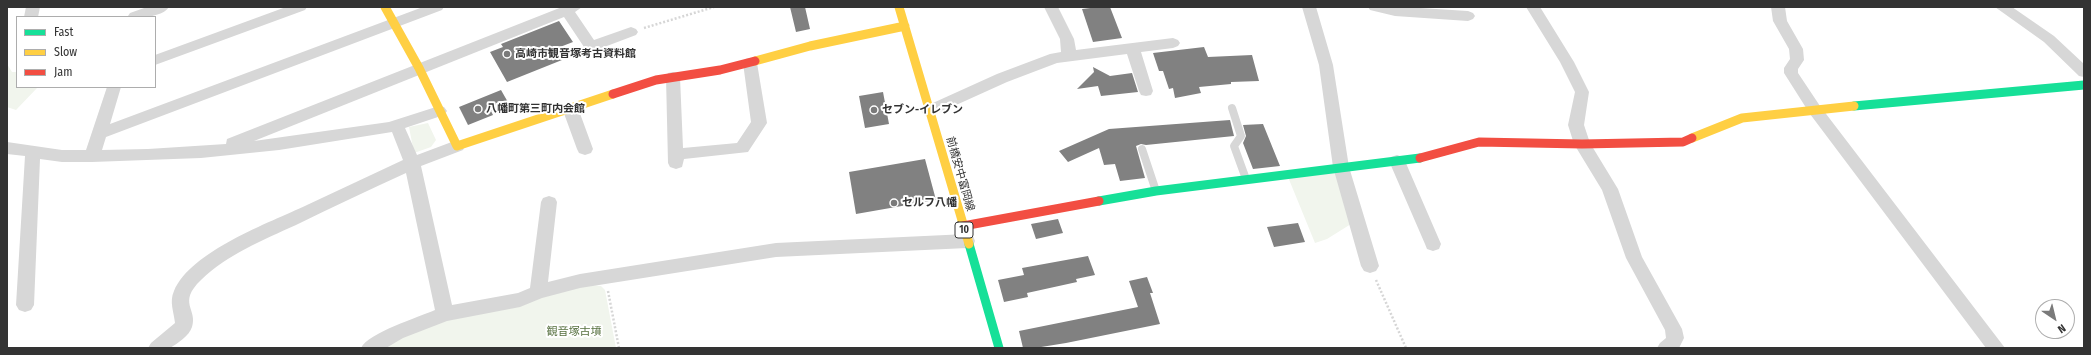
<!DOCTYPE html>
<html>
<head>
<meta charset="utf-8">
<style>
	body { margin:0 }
	#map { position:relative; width:2091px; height:355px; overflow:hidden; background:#fff; font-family:"Fira Sans Condensed",sans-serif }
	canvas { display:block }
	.frame { position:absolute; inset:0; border:8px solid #333; pointer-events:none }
	.legend { position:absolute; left:16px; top:16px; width:140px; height:72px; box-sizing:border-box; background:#fff; border:1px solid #adadad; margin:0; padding:5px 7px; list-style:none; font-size:12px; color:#333 }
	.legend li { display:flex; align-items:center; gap:8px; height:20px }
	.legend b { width:20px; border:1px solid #adadad }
	.north { position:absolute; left:2035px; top:299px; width:40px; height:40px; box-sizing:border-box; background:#fff; border:1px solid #adadad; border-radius:50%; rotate:145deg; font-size:11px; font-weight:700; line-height:16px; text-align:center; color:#333 }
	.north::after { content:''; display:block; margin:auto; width:14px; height:18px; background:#7a7a7a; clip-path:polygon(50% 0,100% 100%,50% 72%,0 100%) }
</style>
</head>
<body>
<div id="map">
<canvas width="2091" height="355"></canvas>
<div class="frame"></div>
<ul class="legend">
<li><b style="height:5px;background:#16e098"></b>Fast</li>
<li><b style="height:5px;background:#ffcf43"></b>Slow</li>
<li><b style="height:5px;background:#f24e42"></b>Jam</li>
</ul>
<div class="north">N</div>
</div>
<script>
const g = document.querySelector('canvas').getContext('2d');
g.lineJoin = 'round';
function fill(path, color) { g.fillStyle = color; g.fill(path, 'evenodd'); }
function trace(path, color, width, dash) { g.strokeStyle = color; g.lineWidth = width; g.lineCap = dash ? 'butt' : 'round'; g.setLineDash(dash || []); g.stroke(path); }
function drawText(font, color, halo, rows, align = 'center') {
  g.font = font + ' "Fira Sans Condensed","Noto Sans JP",sans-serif'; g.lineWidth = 4; g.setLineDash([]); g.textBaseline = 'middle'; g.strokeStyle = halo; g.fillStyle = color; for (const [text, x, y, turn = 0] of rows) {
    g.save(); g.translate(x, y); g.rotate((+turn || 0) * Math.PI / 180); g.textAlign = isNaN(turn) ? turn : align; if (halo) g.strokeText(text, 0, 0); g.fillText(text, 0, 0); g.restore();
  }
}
const green = new Path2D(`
	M 7,64 L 12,72 L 17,72 L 17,87 L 38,87 L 16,110 L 7,107 Z
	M 428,123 L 436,140 L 431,147 L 414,153 L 409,127 Z
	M 1339,172 L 1351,224 L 1327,239 L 1315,243 L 1288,177 Z
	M 591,285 L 601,286 L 605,290 L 616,348 L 381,348 C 445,313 520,302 591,285 Z`);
const building = new Path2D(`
	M 790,7 L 805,7 L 810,29 L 796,32 Z
	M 1099,7 L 1110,7 L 1122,38 L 1093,42 L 1082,9 Z
	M 559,21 L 573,42 L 560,47 L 567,58 L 507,82 L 490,52 L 503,47 L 501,44 Z
	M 1204,47 L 1208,57 L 1252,55 L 1259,81 L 1231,82 L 1231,84 L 1199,87 L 1201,93 L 1175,98 L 1173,88 L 1169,89 L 1163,71 L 1159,71 L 1153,53 Z
	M 1093,67 L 1110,76 L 1132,73 L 1138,92 L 1101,96 L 1098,86 L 1077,89 L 1094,72 Z
	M 501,90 L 509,104 L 491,111 L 493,115 L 468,125 L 459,107 Z
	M 883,92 L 889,124 L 865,128 L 859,96 Z
	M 1230,120 L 1234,136 L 1146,145 L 1141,144 L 1136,146 L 1145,178 L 1120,181 L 1115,164 L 1104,165 L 1099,148 L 1068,162 L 1059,151 L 1109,129 Z
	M 1263,124 L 1280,166 L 1253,169 L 1243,143 L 1246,136 L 1243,125 Z
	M 925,159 L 936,200 L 856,214 L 849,172 Z
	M 1058,219 L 1063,233 L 1036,239 L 1031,224 Z
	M 1298,223 L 1305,242 L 1274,247 L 1267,227 Z
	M 1088,256 L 1095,275 L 1076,279 L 1077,282 L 1027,293 L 1028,297 L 1004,302 L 998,280 L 1024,275 L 1022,268 Z
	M 1147,277 L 1153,293 L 1150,293 L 1160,324 L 1066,343 L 1035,348 L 1023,348 L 1019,331 L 1138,307 L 1129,281 Z`);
const path = new Path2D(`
	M 644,28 L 714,7
	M 1376,280 L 1406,348
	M 608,291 L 619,348`);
const lane = new Path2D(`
	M 1232,108 L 1241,136 L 1234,146 L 1246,179
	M 1142,149 L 1156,191`);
const street = new Path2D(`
	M 26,7 L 40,7 L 38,17 L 24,17 Z
	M 147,7 L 169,7 C 163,17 138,19 128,16 L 130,13 Z
	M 286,7 L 307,7 L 305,10 L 155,65 L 155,55 Z
	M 423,7 L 444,7 L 442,10 L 106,137 L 102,150 L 148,149 L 226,144 L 227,139 L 562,7 L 582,7 L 575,12 L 594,40 L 631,27 L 636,29 L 638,32 L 636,35 L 591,52 L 586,50 L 564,17 L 254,141 L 389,122 L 439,106 L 444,107 L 447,111 L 444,115 L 405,128 L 417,155 L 457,140 L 463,142 L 465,146 L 463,150 L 421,166 L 452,305 L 518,293 L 530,288 L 541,202 L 543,198 L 549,196 L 555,198 L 557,202 L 548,282 L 580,274 L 776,243 L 967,234 L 973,236 L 975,241 L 973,246 L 967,248 L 776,257 L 580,288 L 542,298 L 520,307 L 447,321 L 403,338 L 386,348 L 361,348 C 368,333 419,317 435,310 L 406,173 C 369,190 332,207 296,225 C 263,240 228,254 201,280 C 177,303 198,309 192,327 C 189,336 178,343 170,348 L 148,348 L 151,343 L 175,323 C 174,312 169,302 174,291 C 191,251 269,223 307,205 C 339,190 371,175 403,160 L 392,132 L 279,150 L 201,158 L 92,162 L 62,162 L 40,159 L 34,305 L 31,310 L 25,312 L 19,310 L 16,305 L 25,156 L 7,154 L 7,142 L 62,150 L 86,150 L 107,87 L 121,87 L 110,124 Z
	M 1044,7 L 1058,7 L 1074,39 L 1076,50 L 1173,38 L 1178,40 L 1180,43 L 1178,46 L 1173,48 L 1141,52 L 1153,91 L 1151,95 L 1146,96 L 1141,95 L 1139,91 L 1127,54 L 1057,63 L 1007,82 L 934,115 L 929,116 L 924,115 L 921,111 L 924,107 L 997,74 L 1050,54 L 1061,52 L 1060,39 Z
	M 1302,7 L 1316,7 L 1333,65 L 1349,167 L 1379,266 L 1376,271 L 1370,273 L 1364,271 L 1361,266 L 1333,167 L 1319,65 Z
	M 1368,7 L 1404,7 L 1468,11 L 1473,13 L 1475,16 L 1473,19 L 1468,21 L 1395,16 L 1370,10 Z
	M 1526,7 L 1540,7 L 1574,62 L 1589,92 L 1584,125 L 1590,143 L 1618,189 L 1642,257 L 1682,329 L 1684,338 L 1679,348 L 1657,348 L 1660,343 L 1666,338 L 1665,330 L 1626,258 L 1602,190 L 1574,144 L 1568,125 L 1575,92 L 1560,62 Z
	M 1771,7 L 1785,7 L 1787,21 L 1803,49 L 1804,60 L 1798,69 L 1798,73 L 1820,106 L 2005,348 L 1986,348 L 1810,114 L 1784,73 L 1784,68 L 1790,59 L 1789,49 L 1773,21 Z
	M 1995,7 L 2012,7 L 2054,36 L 2084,64 L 2084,77 L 2079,76 L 2044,42 Z
	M 750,58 L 755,59 L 757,63 L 767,123 L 748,152 L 684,159 L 682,167 L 676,169 L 670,167 L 668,163 L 666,77 L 668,73 L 673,72 L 678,73 L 680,77 L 683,148 L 737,143 L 751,122 L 743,63 L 745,59 Z
	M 570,103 L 575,104 L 578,108 L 593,149 L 591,153 L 585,155 L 579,153 L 577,149 L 562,108 L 565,104 Z
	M 1397,155 L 1403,157 L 1405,161 L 1441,244 L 1439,249 L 1433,251 L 1427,249 L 1425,244 L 1389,161 L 1391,157 Z`);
const fast = new Path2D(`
	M 1854,106 L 2084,85
	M 1099,201 L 1156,191 L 1420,158
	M 969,244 L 999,348`);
const slow = new Path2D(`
	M 385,7 L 419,68 L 457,146 L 613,94
	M 899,7 L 969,244
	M 755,61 L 810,46 L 905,26
	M 1692,138 L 1742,118 L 1854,106`);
const jam = new Path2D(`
	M 613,94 L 656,80 L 720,70 L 755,61
	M 1420,158 L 1479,142 L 1582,144 L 1683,142 L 1692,138
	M 963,226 L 1099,201`);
const markers = [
	[507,54,4,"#7a7a7a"],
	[478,109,4,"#7a7a7a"],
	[874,110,4,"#7a7a7a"],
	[894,203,4,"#7a7a7a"]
];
const shields = [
	[964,230,18]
];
const shieldNames = [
	["10",964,230]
];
const poiNames = [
	["高崎市観音塚考古資料館",515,54],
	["八幡町第三町内会館",486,109],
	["セブン-イレブン",882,110],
	["セルフ八幡",902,203]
];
const streetNames = [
	["前橋安中富岡線",960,174,74]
];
const parkNames = [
	["観音塚古墳",574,332]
];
fill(green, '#f1f5ed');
fill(building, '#818181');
trace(path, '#d6d6d6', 2.5, [2, 2]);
trace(lane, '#d7d7d7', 8);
fill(street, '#d7d7d7');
trace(fast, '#16e098', 9);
trace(slow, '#ffcf43', 9);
trace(jam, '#f24e42', 9);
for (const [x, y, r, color] of markers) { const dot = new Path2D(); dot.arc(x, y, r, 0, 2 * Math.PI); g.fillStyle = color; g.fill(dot); trace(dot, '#fff', 1.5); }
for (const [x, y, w] of shields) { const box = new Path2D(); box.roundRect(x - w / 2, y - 8, w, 16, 3); g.fillStyle = '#fff'; g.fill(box); trace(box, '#333', 1); }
drawText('bold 10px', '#333', null, shieldNames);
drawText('bold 11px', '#333', '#fff', poiNames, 'left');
drawText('11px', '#333', '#fff', streetNames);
drawText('11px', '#56703f', '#fff', parkNames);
</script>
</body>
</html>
